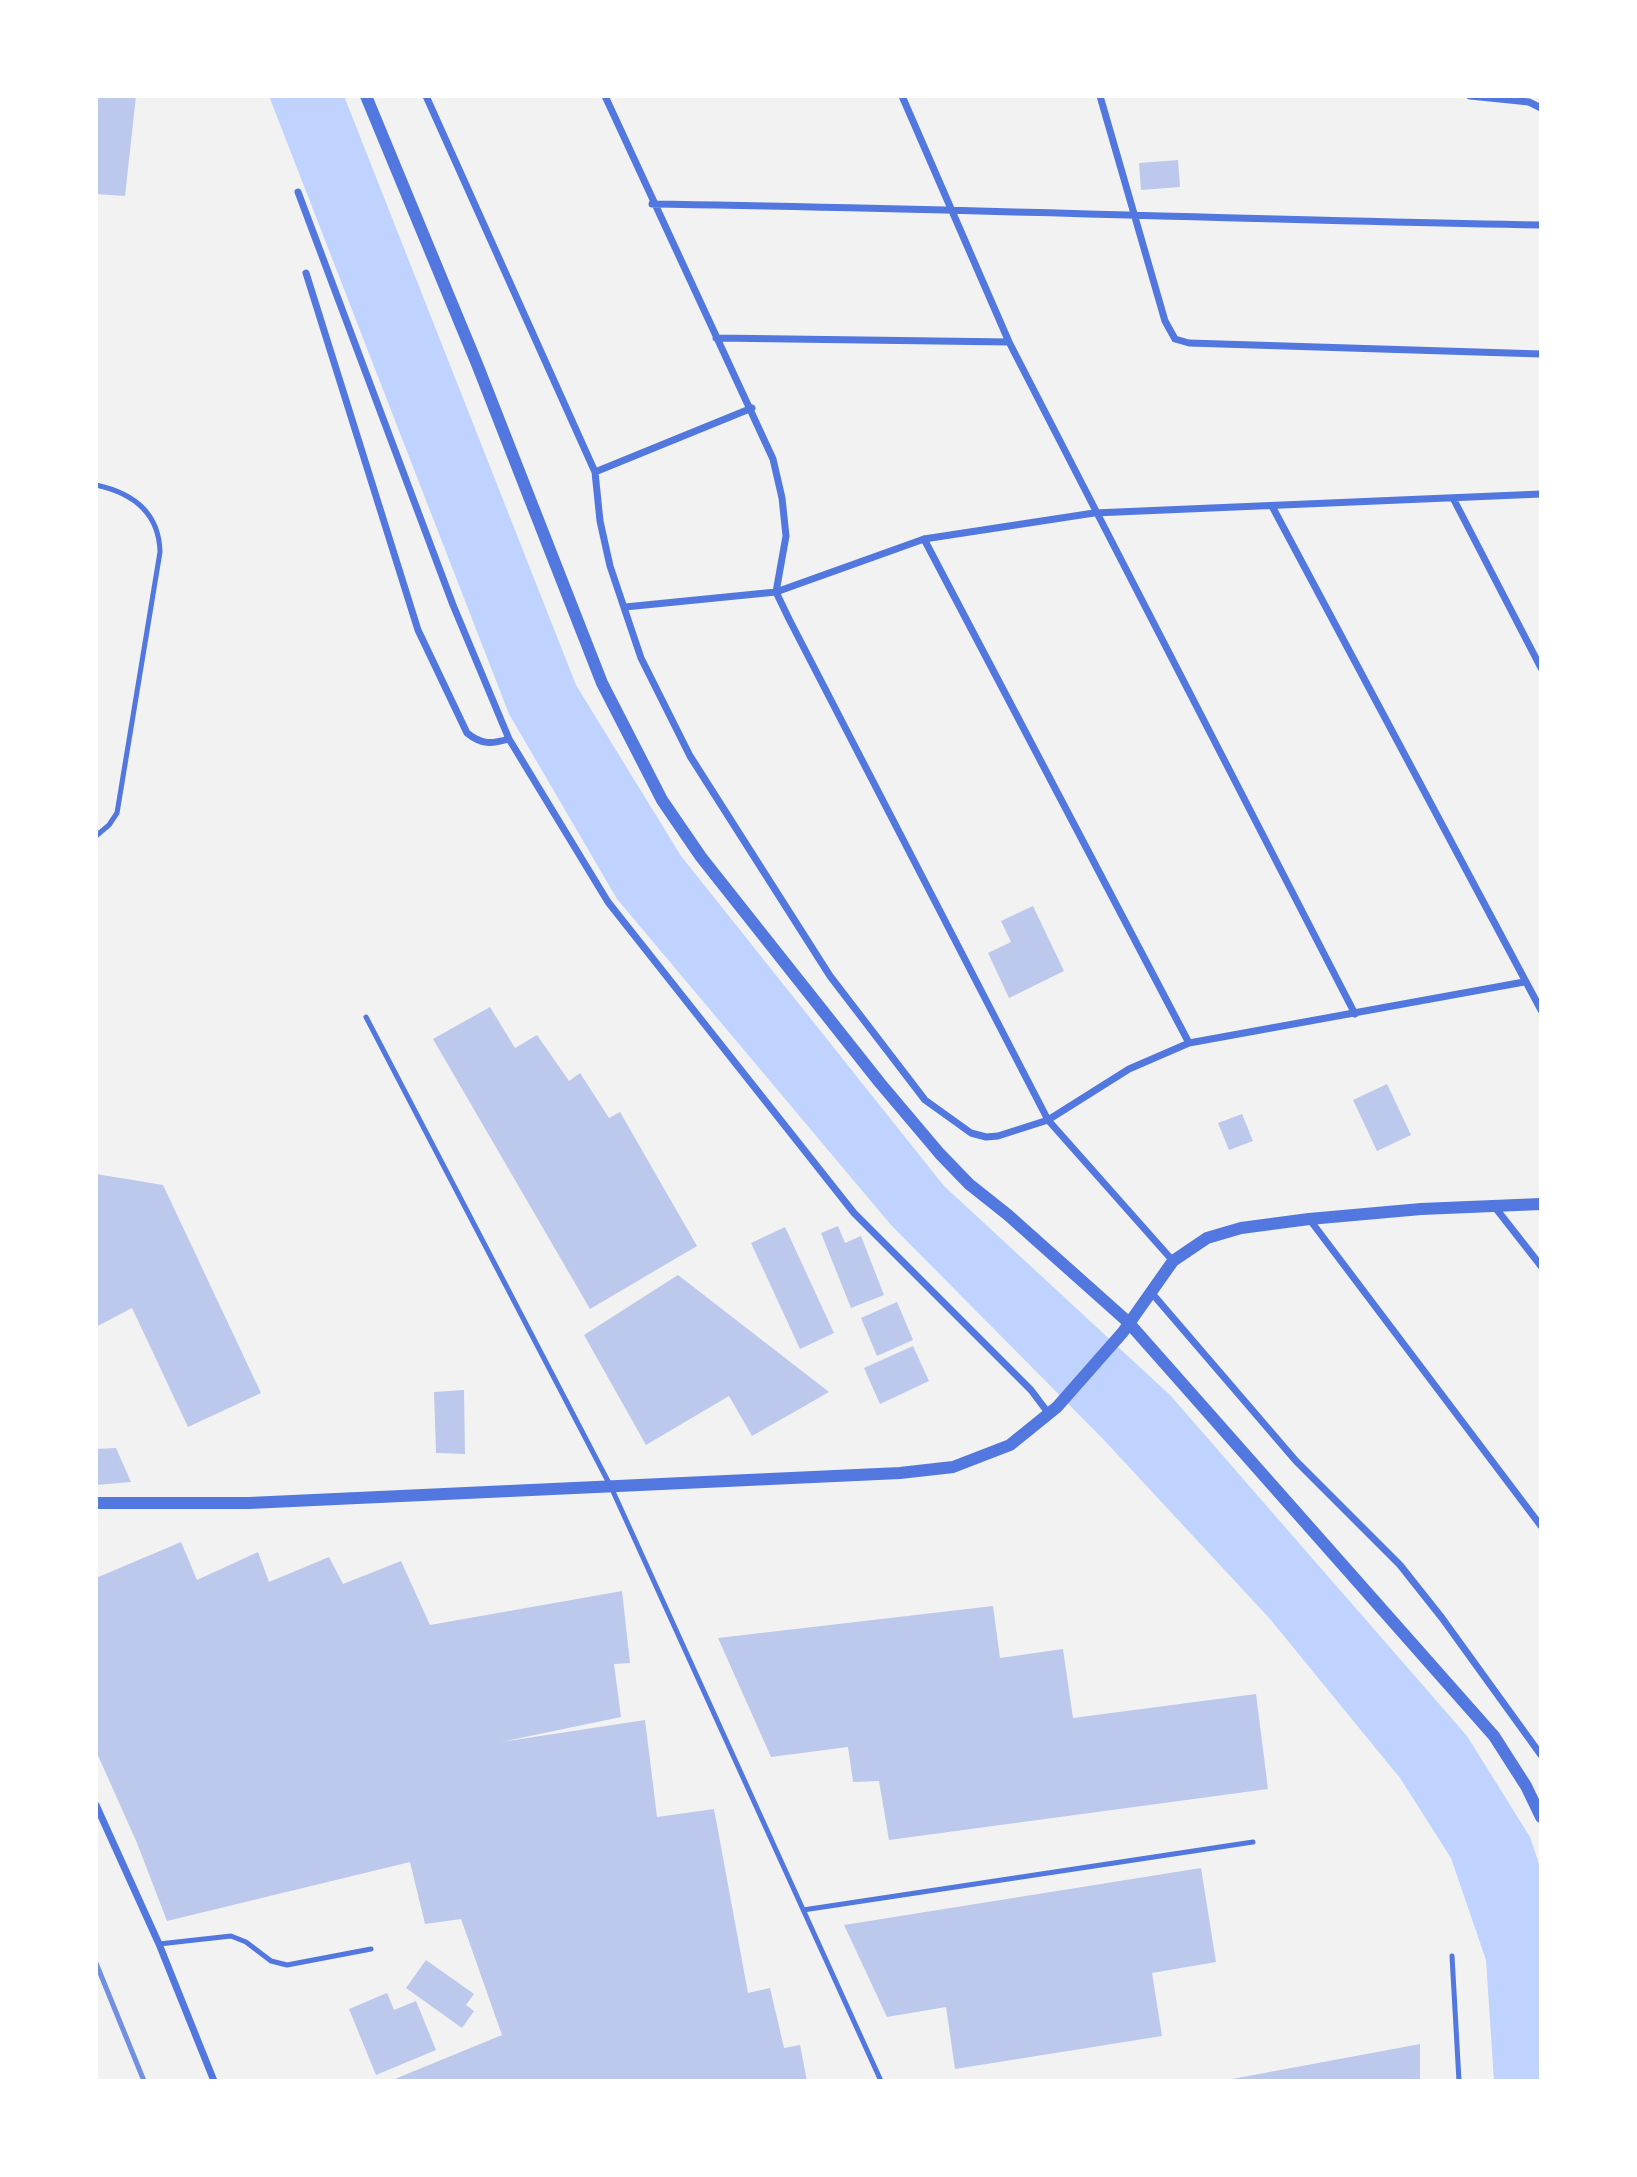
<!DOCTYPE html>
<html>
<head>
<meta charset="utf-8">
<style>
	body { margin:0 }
	#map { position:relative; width:1637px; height:2177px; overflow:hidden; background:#f2f2f2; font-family:Arial,sans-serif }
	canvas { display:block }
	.frame { position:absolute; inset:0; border:98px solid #fff; pointer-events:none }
</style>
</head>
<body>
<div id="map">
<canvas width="1637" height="2177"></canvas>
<div class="frame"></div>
</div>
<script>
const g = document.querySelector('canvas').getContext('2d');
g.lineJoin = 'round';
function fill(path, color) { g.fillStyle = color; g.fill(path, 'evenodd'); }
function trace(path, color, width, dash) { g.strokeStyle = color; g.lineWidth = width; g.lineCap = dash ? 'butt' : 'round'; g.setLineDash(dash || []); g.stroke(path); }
const water = new Path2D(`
	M 269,96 L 344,96 L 576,685 L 681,856 L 944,1186 L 1170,1395 L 1467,1736 L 1530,1837 L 1541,1870 L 1541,2081 L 1494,2081 L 1486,1960 L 1451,1858 L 1400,1778 L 1270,1619 L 1103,1439 L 891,1225 L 617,899 L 509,714 Z`);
const building = new Path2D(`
	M 96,96 L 136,96 L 125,196 L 96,194 Z
	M 1178,160 L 1180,187 L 1141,190 L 1139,163 Z
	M 1033,906 L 1064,971 L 1009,998 L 988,953 L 1011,942 L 1001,921 Z
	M 490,1007 L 515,1048 L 537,1035 L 569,1081 L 580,1073 L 609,1118 L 620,1112 L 697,1246 L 590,1309 L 433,1039 Z
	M 1387,1084 L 1411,1135 L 1377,1151 L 1353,1100 Z
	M 1242,1114 L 1253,1141 L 1229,1150 L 1218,1123 Z
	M 96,1174 L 163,1185 L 261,1393 L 188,1427 L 132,1308 L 96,1327 Z
	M 838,1226 L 845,1243 L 861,1236 L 884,1295 L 851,1308 L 821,1233 Z
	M 785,1227 L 834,1333 L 800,1349 L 751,1243 Z
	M 678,1275 L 829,1392 L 752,1436 L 729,1396 L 646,1445 L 584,1335 Z
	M 897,1302 L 913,1340 L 877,1356 L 861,1318 Z
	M 913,1346 L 929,1381 L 880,1404 L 864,1368 Z
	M 464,1390 L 465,1454 L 436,1453 L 434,1392 Z
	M 116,1448 L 131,1482 L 96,1485 L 96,1449 Z
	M 181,1542 L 197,1580 L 258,1552 L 269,1582 L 329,1557 L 343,1584 L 401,1561 L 430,1625 L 622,1591 L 630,1663 L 614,1664 L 621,1717 L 501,1742 L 645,1720 L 657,1817 L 714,1809 L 748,1993 L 770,1988 L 784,2048 L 800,2045 L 807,2081 L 390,2081 L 502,2035 L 461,1919 L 425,1924 L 410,1862 L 167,1921 L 137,1843 L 96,1751 L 96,1578 Z
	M 993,1606 L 1000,1658 L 1063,1649 L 1073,1718 L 1256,1694 L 1268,1789 L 889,1840 L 879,1781 L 853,1782 L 848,1747 L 771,1757 L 718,1638 Z
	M 1201,1868 L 1216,1962 L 1152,1973 L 1162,2036 L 955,2069 L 946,2007 L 887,2017 L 844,1925 Z
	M 426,1960 L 474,1994 L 466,2005 L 474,2011 L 462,2028 L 406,1988 Z
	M 387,1993 L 394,2010 L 416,2001 L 436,2050 L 376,2075 L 349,2009 Z
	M 1420,2044 L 1420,2081 L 1232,2081 L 1232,2079 Z`);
const service = new Path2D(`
	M 96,485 C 133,493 159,512 160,552 L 117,813 L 109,825 L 96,836
	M 366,1017 L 611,1487 L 881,2081
	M 803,1910 L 1253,1842
	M 159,1944 L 231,1936 L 246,1942 L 271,1961 L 287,1965 L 371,1949
	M 1452,1956 L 1459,2081`);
const minor = new Path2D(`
	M 426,96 L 595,472 L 600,521 L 610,566 L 641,658 L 690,756 L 830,976 L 925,1100 L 971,1133 L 986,1137 L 998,1136 L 1048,1120 L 1129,1069 L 1189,1043 L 1524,982
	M 605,96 L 773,459 L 782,498 L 786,536 L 776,592 L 789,619 L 1048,1120 L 1173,1261
	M 902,96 L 1009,342 L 1355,1014
	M 1100,96 L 1165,321 L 1175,339 L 1189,343 L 1541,354
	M 1470,96 L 1529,102 L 1541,108
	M 298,192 L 453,605 L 509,739 L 608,902 L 854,1213 L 1031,1390 L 1049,1414
	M 652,204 C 949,208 1245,220 1541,225
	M 306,273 L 418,630 L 467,733 C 482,745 491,744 509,739
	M 716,338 L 1009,342
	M 595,472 L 752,408
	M 1454,500 L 1541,668
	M 1273,508 L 1541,1010
	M 924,539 L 1189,1043
	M 625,607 L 776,592 L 924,539 L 1094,513 L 1541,494
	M 1494,1206 L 1541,1266
	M 1310,1220 L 1541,1526
	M 1150,1291 L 1296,1461 L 1400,1565 L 1442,1618 L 1541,1755
	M 96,1805 L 159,1944 L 214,2081`);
const tertiary = new Path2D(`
	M 366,96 L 477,364 L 602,683 L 662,800 L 701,857 L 880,1083 L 940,1154 L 969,1184 L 1008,1215 L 1128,1322 L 1494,1736 L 1526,1786 L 1541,1817
	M 96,1503 L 249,1503 L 900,1473 L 953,1467 L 1010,1445 L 1057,1407 L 1123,1332 L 1173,1261 L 1207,1238 L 1241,1228 L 1309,1219 L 1421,1209 L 1541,1204`);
const rail = new Path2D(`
	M 96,1963 L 144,2081`);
fill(water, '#bfd3fe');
fill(building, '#bdc9ec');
trace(service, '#5277de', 5);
trace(minor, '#5277de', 7);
trace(tertiary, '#5277de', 12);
trace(rail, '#7290e2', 5);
</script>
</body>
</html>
